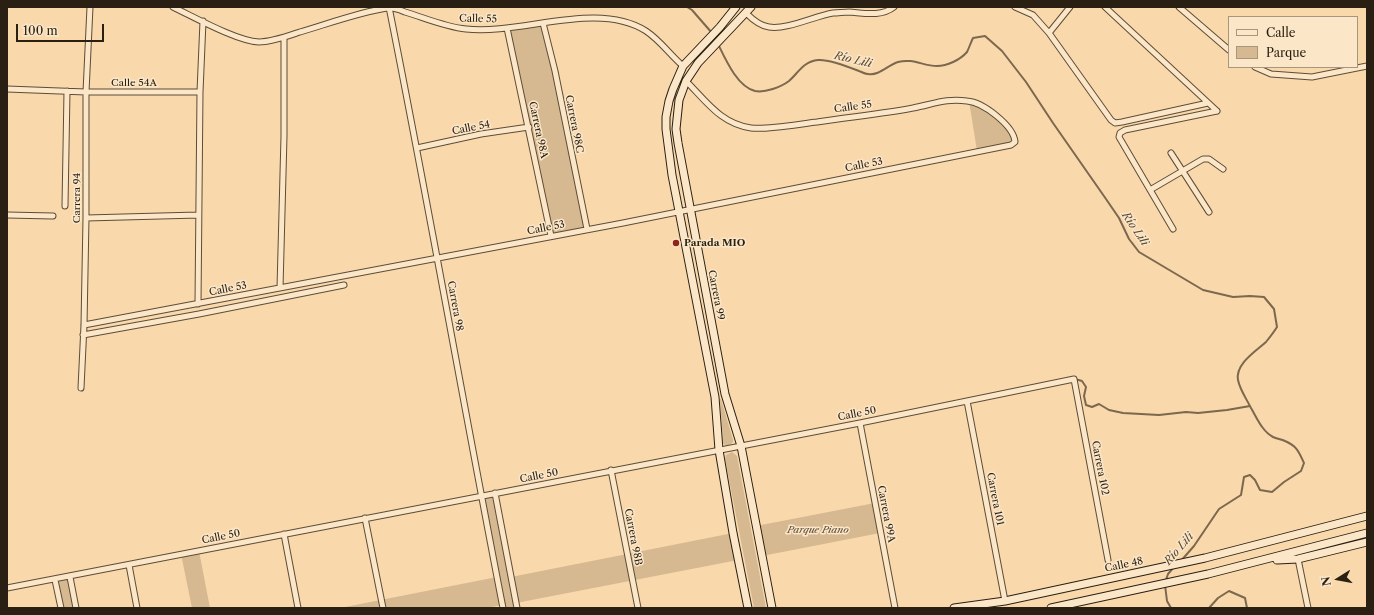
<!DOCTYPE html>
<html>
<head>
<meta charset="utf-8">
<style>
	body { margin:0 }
	#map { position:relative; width:1374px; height:615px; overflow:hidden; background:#f9d8ab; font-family:"Libre Caslon Text",serif }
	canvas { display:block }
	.frame { position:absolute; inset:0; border:8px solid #291f12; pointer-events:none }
	.legend { position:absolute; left:1228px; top:16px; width:130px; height:52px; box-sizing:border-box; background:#fbe6c8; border:1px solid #a7967f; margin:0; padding:5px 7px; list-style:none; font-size:12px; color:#291f12 }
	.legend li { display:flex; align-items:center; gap:8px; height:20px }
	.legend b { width:20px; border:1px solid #a7967f }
	.north { position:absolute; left:1318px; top:559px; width:40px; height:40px; -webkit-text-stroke:3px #fbe6c8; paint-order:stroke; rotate:259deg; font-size:11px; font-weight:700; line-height:16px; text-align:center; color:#291f12 }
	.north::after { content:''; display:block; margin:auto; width:14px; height:18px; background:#291f12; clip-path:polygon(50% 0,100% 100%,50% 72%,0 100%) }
	.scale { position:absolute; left:16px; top:24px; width:88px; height:18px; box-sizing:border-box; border:2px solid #291f12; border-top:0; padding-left:5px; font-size:12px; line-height:14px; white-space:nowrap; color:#291f12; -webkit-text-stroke:3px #fbe6c8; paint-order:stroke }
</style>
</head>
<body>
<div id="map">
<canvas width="1374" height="615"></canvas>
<div class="frame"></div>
<ul class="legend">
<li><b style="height:5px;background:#fbe6c8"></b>Calle</li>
<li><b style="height:11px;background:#d6b991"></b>Parque</li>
</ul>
<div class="north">N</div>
<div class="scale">100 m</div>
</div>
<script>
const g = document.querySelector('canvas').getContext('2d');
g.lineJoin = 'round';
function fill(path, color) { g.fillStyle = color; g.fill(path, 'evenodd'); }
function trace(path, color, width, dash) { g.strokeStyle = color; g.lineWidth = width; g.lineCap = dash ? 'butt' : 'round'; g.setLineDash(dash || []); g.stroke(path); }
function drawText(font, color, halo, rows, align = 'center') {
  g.font = font + ' "Libre Caslon Text",serif'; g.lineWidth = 3; g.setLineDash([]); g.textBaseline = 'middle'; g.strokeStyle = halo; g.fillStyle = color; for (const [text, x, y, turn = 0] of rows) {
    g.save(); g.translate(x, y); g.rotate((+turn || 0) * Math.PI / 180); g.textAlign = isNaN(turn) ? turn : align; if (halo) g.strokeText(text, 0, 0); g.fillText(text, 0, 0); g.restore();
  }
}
const green = new Path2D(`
	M 543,23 L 587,229 L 551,236 L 507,28 Z
	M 969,101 L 1000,119 L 1015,142 L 977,151 Z
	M 720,399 L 721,399 L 733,440 L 733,442 L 729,446 L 726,446 L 723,443 Z
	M 732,452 L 737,456 L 766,608 L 754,608 L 725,459 L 726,455 Z
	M 495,493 L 511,577 L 733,533 L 738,560 L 516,603 L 517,608 L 503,608 L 502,605 L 487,608 L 340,608 L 497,577 L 481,496 Z
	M 875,503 L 880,533 L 762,556 L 756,526 Z
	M 199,551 L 210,608 L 192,608 L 181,554 Z
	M 70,577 L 76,608 L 61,608 L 55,580 Z`);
const stream = new Path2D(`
	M 687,7 L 692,10 L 712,33
	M 714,36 C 723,53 735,86 755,91 C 765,93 781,87 789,81 C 798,73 804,61 818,60 C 829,59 849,67 859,71 C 862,72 865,74 868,74 C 879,76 888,65 898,62 C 913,58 923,66 937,66 C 947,66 960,60 967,52 C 969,48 971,42 973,38 L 985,36 L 1002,51 L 1026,82 L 1053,123 L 1106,199 L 1119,218 L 1129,239 L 1139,252 L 1203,290 L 1233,297 L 1250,296 L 1264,297 L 1274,309 L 1277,327 C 1274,332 1270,337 1266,342 C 1256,351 1235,364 1238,380 C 1240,390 1246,398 1251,408 C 1257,418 1262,431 1273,437 C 1277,439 1281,439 1285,441 C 1297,446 1299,452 1304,463 L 1301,471 L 1284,482 L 1272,492 L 1260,490 L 1255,480 L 1250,475 L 1244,477 L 1241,495 L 1219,509 L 1194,546 L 1180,562
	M 1075,379 L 1082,381 L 1086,387 L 1084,396 L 1086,405 L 1092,407 L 1099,404 L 1109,410 L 1123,413 L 1159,415 L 1186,412 L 1198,413 L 1227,410 L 1250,406
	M 1166,580 L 1168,574 L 1174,567
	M 1165,585 L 1167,601 L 1171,608
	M 1209,608 L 1218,598 L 1229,591 L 1245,598 L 1247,608`);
const street = new Path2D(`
	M 173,7 C 194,17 237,41 259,42 C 272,42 288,36 300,32 C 327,24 360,12 387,8 C 393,7 400,10 405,12 C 425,18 445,27 466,29 C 522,35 597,0 646,31 C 661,41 670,55 683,66
	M 389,7 C 429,207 464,408 503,608
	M 1015,7 L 1033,15 L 1049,33
	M 1070,7 L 1049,33 L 1111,120 L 1115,123 L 1122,122 L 1208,103
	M 1105,7 L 1217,111
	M 1179,7 L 1229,50
	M 746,13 C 752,19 760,26 769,27 C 786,30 815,16 833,13 C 838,13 844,12 849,12 C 864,13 881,17 894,7
	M 543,23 L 555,71 L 587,229
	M 507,28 L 551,236
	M 1255,67 L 1271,74 L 1312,77 L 1367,66
	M 7,89 L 86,92 L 200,92
	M 417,148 L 481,134 L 529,127
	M 1171,153 L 1209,212
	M 1150,190 L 1203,159 L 1209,159 L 1223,169
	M 65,206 L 67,91
	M 7,215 L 53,216
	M 86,218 L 198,215
	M 1173,229 L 1119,137 L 1120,133 L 1125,130 L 1217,111
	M 280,288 L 284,136 L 284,38
	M 198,304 L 200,92 L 203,21
	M 84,325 L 623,223 L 1011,145 L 1015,142 C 1014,126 983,102 967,101 C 946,98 934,104 913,108 C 882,114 849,117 817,122 C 799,124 768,130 751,128 C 721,124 706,101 686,81
	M 83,335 L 199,314 L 344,285
	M 81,388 L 84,325 L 86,218 L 86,92 L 90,7
	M 967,401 L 1005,601
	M 860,423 L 895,608
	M 611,470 L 638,608
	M 495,493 L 517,608
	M 365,518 L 383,608
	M 284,534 L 298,608
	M 1298,559 L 1308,608
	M 129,565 L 137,608
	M 70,577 L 76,608
	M 55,580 L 61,608
	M 7,588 L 860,423 L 1074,379 L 1108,560`);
const secondary = new Path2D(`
	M 736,7 L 720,27 L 683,66 L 673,89 L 669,101 L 666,117 L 666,129 L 672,175 L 715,397 L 719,450 L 733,533 L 748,608
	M 751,7 L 698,63 L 686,81 L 679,100 L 676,129 L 678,143 L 725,394 L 741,446 L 772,608
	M 1277,560 L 1298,559 L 1367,542
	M 954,608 L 1005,601 L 1205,558 L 1367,516
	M 1051,608 L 1208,574 L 1367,533`);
const markers = [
	[676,243,4,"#8f2418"]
];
const streetNames = [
	["Calle 55",478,19,1],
	["Calle 54A",134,83],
	["Calle 55",853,107,-8],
	["Carrera 98C",574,124,79],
	["Calle 54",471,128,-11],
	["Carrera 98A",538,130,78],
	["Calle 53",864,165,-11],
	["Carrera 94",77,198,-90],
	["Calle 53",546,228,-11],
	["Calle 53",228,289,-11],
	["Carrera 99",716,295,79],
	["Carrera 98",455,306,80],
	["Calle 50",857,414,-11],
	["Carrera 102",1100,468,79],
	["Calle 50",539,476,-11],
	["Carrera 101",995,499,79],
	["Carrera 99A",886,514,79],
	["Calle 50",221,537,-11],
	["Carrera 98B",633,537,79],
	["Calle 48",1124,565,-12]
];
const poiNames = [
	["Parada MIO",684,243]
];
const parkNames = [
	["Parque Piano",818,530]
];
const waterNames = [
	["Río Lili",853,60,13],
	["Río Lili",1135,229,56],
	["Río Lili",1179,549,-49]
];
fill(green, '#d6b991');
trace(stream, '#7b684f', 2);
trace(street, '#5d4d38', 7);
trace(secondary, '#291f12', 9);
trace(street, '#fbe6c8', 5);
trace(secondary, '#fbe6c8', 7);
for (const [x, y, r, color] of markers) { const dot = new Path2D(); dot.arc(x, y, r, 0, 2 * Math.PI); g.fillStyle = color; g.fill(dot); trace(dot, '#fbe6c8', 1.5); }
drawText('10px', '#291f12', '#fbe6c8', streetNames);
drawText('bold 10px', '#291f12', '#fbe6c8', poiNames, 'left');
drawText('italic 10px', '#5d4d38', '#fbe6c8', parkNames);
drawText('italic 11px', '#594a35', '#fbe6c8', waterNames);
</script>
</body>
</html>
